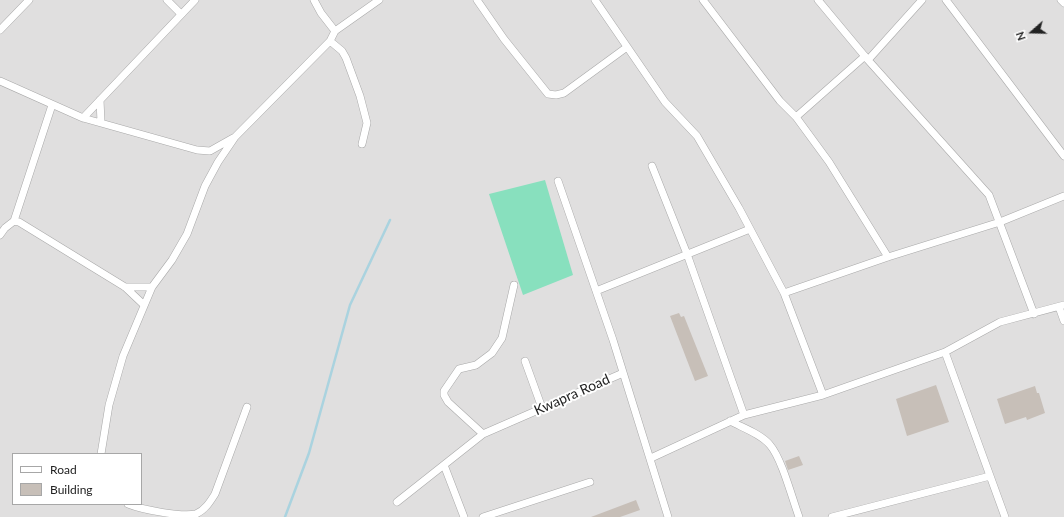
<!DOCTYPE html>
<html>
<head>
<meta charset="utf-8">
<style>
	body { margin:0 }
	#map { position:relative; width:1064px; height:517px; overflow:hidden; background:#f2efe9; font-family:Lato,sans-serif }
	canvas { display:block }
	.legend { position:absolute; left:12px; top:453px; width:130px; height:52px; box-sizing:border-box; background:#fff; border:1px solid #a7a7a7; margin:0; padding:5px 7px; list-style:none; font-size:12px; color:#222 }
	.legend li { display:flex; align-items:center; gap:8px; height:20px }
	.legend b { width:20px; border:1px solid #a7a7a7 }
	.north { position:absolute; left:1012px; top:12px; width:40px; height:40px; -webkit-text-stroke:3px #fff; paint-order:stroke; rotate:250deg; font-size:11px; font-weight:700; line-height:16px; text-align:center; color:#222 }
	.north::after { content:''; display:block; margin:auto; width:14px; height:18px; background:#222; clip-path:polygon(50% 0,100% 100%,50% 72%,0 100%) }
</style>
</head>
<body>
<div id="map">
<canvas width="1064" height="517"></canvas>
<ul class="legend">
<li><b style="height:5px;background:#fff"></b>Road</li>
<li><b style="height:11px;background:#c7bfb8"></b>Building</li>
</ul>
<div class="north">N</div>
</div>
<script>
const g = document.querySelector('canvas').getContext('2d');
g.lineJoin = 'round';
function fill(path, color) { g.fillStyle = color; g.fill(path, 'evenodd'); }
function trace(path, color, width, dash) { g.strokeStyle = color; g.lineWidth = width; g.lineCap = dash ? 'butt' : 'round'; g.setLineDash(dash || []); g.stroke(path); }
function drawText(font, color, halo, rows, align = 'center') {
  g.font = font + ' Lato,sans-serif'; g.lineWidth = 4; g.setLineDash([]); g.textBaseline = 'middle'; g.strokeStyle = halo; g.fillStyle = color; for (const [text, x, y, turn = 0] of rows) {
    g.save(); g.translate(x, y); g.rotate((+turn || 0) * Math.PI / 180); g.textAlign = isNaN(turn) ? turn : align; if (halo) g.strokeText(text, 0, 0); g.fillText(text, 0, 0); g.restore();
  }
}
const residential = new Path2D(`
	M 0,0 L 1064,0 L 1064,517 L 0,517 ZM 13,454 L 141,454 L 141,504 L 13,504 Z`);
const pitch = new Path2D(`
	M 545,180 L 573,275 L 523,295 L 489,194 Z`);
const stream = new Path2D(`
	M 285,517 L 309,453 L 350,305 L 390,220`);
const building = new Path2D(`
	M 679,313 L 681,317 L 684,316 L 708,376 L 695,381 L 670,316 Z
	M 936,385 L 949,422 L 907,436 L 896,399 Z
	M 1035,386 L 1037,393 L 1039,393 L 1045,413 L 1027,420 L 1026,417 L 1005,424 L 997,399 Z
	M 799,456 L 803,465 L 788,470 L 785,461 Z
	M 636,500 L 640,510 L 620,517 L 591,517 Z`);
const street = new Path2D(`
	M 167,0 L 181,14
	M 195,0 L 83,118 L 197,150 L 210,151 L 233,138
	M 314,0 L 321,13 L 335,31
	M 477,0 L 504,39 L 548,94 L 556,95 L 564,93 L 627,47
	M 595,0 L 665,102 L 697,136 L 739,208 L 784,293 L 823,395
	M 703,0 L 780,101 L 796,117 L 829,162 L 888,257
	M 818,0 L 868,60 L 989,195 L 1034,314
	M 946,0 L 1064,156
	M 1061,0 L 1064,3
	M 0,30 L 29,0
	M 330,41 L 342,51 L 346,58 L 360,96 L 367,123 L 362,144
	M 868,60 L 922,0
	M 0,81 L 83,118
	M 100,100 L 101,122
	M 796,117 L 865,56
	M 652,166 L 687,254 L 744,415
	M 558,181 L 613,340 L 668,517
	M 14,221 L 52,105
	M 0,235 L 5,228 L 14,221 L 19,222 L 125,287 L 144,305
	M 125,287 L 152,287
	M 596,291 L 750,229
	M 784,293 L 888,257 L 1000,222 L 1064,196
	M 1059,307 L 1064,321
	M 945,352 L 1005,517
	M 525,361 L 542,408
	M 730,421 C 743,428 761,434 770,445 C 782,459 792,498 799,517
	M 483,434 L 448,402 L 444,395 L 444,391 L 459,369 L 476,365 L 492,353 L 502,338 L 514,285
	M 101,454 L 109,405 L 123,356 L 152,287 L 172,260 L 187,234 L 205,186 L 218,162 L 235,137 L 330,41 L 335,31 L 379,0
	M 651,458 L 744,415 L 823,395 L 945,352 L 1000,322 L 1064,305
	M 444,465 L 464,517
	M 397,502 L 483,434 L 623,373
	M 128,504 C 143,510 181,517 196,514 C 205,510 210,502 215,494 L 247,407
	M 483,517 L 590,482
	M 832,517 L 990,476`);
const streetNames = [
	["Kwapra Road",572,395,-24]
];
fill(residential, '#e0dfdf');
fill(pitch, '#88e0be');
trace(stream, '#aad3df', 2.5);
fill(building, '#c7bfb8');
trace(street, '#a9a9a9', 8);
trace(street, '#fff', 7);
drawText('14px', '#222', '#fff', streetNames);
</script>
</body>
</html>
